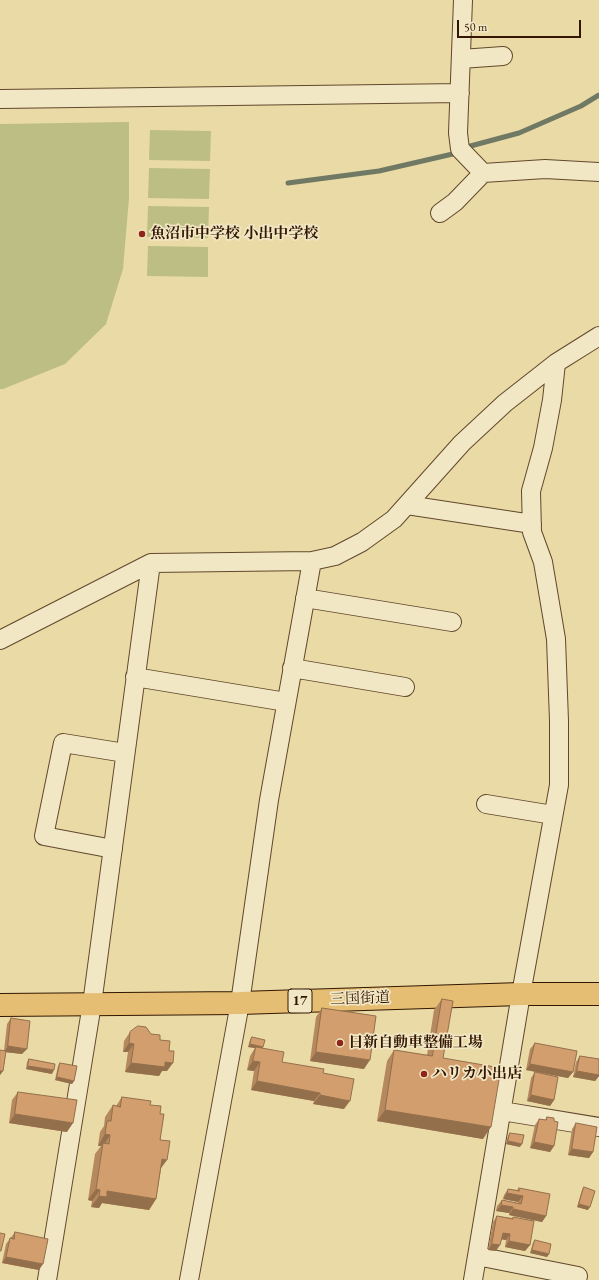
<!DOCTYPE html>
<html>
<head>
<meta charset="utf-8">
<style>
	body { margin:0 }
	#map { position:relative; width:599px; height:1280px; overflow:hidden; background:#eadaa6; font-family:"EB Garamond",serif }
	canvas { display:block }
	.scale { position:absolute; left:457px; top:20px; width:124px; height:18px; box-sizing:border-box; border:2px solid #331702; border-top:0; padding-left:5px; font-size:12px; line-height:14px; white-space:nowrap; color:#331702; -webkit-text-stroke:3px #f1e7c5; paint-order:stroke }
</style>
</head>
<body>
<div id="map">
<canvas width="599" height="1280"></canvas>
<div class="scale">50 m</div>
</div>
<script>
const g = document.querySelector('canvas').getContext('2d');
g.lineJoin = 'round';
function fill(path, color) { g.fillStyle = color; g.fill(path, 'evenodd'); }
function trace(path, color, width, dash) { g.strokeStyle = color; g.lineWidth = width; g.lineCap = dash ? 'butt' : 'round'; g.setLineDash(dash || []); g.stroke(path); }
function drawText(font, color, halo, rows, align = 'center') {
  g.font = font + ' "EB Garamond","Noto Serif JP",serif'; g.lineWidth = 3.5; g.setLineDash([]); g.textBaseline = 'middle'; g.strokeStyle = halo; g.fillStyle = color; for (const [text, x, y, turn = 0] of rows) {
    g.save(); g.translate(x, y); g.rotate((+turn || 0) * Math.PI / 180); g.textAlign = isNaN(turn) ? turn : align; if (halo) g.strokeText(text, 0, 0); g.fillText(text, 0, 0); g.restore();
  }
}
const green = new Path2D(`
	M 129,122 L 129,198 L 123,269 L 106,324 L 65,364 L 3,389 L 0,389 L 0,124 Z
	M 150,130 L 211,131 L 210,161 L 149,160 Z
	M 149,168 L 210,169 L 209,199 L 148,198 Z
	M 148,206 L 209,207 L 208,238 L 147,237 Z
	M 148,246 L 208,247 L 208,277 L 147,276 Z`);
const stream = new Path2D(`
	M 288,183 L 379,171 L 457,153 L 463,148 L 519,133 L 581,106 L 599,95`);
const minor = new Path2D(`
	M 463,0 L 458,133 L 460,149 L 483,173 L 545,169 L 599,172
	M 461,59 L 503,56
	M 0,99 L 460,93
	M 440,213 L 455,202 L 483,173
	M 407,505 L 532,524
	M 305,598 L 452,622
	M 0,640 L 151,563 L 312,561 L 335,556 L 362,542 L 394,519 L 462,443 L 505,403 L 556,363 L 599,336
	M 292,668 L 405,687
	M 135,677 L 286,702
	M 486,804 L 553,815
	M 113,849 L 44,836 L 63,743 L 125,753
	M 502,1111 L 599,1127
	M 477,1256 L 578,1276
	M 47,1280 L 92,1004 L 151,563
	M 189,1280 L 240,1003 L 269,800 L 312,561
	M 473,1280 L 521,994 L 559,785 L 559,721 L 556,639 L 543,562 L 532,532 L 531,491 L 543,448 L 552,400 L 556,363`);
const highway = new Path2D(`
	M 0,1005 L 240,1003 L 521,994 L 599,994`);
const wall = new Path2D(`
	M 442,999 L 443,1058 L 483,1139 L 377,1121 L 387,1061 L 394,1050 L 427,1055 L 434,1010 Z
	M 322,1008 L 364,1069 L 310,1061 L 316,1017 Z
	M 11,1018 L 22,1054 L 6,1052 L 3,1071 L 0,1075 L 0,1050 L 4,1051 L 7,1024 Z
	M 130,1032 L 160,1040 L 167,1071 L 162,1071 L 159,1076 L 125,1072 L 128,1052 L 123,1052 L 124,1041 Z
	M 252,1037 L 263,1048 L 282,1062 L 323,1073 L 344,1109 L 313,1104 L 314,1101 L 251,1090 L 254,1071 L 247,1070 L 250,1056 L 255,1048 L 248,1047 L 250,1040 Z
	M 535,1043 L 573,1072 L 568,1078 L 526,1070 L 530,1049 Z
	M 580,1056 L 599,1059 L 599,1076 L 595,1081 L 573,1077 L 576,1062 Z
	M 29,1059 L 52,1074 L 26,1069 L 27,1062 Z
	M 60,1063 L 74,1081 L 72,1084 L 55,1080 L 58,1066 Z
	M 535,1072 L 554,1100 L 550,1106 L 527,1101 L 531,1078 Z
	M 18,1092 L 67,1132 L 9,1123 L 12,1100 Z
	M 122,1097 L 150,1105 L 160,1114 L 161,1169 L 156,1199 L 149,1210 L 102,1203 L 99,1208 L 91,1207 L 92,1201 L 88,1200 L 95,1154 L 101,1146 L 98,1146 L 100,1132 L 104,1126 L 105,1117 L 113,1105 L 116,1106 Z
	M 547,1117 L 554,1121 L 554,1146 L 550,1152 L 530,1148 L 535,1125 L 539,1119 L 545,1120 Z
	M 576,1123 L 593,1152 L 589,1158 L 568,1155 L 572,1129 Z
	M 510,1133 L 520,1147 L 506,1144 L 508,1136 Z
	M 584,1187 L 588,1210 L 577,1207 L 582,1190 Z
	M 519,1188 L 546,1216 L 542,1222 L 509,1215 L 509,1213 L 496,1211 L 497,1206 L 502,1200 L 518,1203 L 518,1202 L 503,1199 L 504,1195 L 508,1189 L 517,1190 Z
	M 497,1216 L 512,1218 L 513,1217 L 530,1245 L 525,1251 L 505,1247 L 506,1240 L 502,1239 L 496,1251 L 488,1250 L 493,1222 Z
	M 15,1232 L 39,1270 L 2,1263 L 6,1244 Z
	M 535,1240 L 549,1254 L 547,1257 L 530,1253 L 533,1243 Z`);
const shadedWall = new Path2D(`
	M 129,1043 L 134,1044 L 128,1052 L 123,1052 Z
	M 250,1044 L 263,1047 L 261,1050 L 256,1047 L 255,1048 L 248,1047 Z
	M 8,1046 L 27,1049 L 22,1054 L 4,1052 Z
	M 316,1052 L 370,1060 L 364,1069 L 310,1061 Z
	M 253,1061 L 260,1062 L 254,1071 L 247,1070 Z
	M 165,1062 L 173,1063 L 167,1071 L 162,1071 L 159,1076 L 125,1072 L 131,1063 Z
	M 530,1064 L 573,1072 L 568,1078 L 526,1070 Z
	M 28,1066 L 54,1070 L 52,1074 L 26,1069 Z
	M 0,1071 L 3,1071 L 0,1075 Z
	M 577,1071 L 599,1075 L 599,1076 L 595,1081 L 573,1077 Z
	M 57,1077 L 74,1081 L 72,1084 L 55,1080 Z
	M 257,1081 L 320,1093 L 314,1101 L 251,1090 Z
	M 320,1095 L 350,1101 L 344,1109 L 313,1104 Z
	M 531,1095 L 554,1100 L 550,1106 L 527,1101 Z
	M 385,1110 L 491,1127 L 483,1139 L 377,1121 Z
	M 15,1114 L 73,1123 L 67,1132 L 9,1123 Z
	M 105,1134 L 110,1135 L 103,1146 L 103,1143 L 101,1146 L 98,1146 Z
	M 508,1141 L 522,1144 L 520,1147 L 506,1144 Z
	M 534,1142 L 554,1146 L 550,1152 L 530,1148 Z
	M 572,1149 L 593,1152 L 589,1158 L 568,1155 Z
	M 162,1159 L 167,1160 L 159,1171 Z
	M 96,1189 L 100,1190 L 92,1201 L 88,1200 Z
	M 107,1191 L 156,1199 L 149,1210 L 102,1203 L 99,1208 L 91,1207 L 99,1196 Z
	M 507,1193 L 523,1196 L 518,1202 L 503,1199 Z
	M 579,1204 L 590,1207 L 588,1210 L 577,1207 Z
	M 501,1205 L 513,1207 L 509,1213 L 496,1211 Z
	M 513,1209 L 546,1216 L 542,1222 L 509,1215 Z
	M 503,1233 L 510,1234 L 506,1240 L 499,1239 Z
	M 509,1241 L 530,1245 L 525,1251 L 505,1247 Z
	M 492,1244 L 500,1245 L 496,1251 L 488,1250 Z
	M 532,1250 L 549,1254 L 547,1257 L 530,1253 Z
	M 6,1257 L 43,1264 L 39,1270 L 2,1263 Z`);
const building = new Path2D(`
	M 442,999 L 453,1001 L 443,1058 L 501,1068 L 491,1127 L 385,1110 L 394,1050 L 432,1056 Z
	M 322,1008 L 376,1016 L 370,1060 L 316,1052 Z
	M 11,1018 L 30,1021 L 27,1049 L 8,1046 Z
	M 138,1026 L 146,1027 L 151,1034 L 160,1035 L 160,1040 L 170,1041 L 169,1051 L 174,1051 L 173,1063 L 165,1062 L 165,1067 L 131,1063 L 134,1044 L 129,1043 L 130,1032 Z
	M 252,1037 L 265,1040 L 263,1047 L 250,1044 Z
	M 535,1043 L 577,1051 L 573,1072 L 530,1064 Z
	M 256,1047 L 284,1052 L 282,1062 L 324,1069 L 323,1073 L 354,1079 L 350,1101 L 320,1095 L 320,1093 L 257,1081 L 260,1062 L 253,1061 Z
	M 0,1050 L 6,1051 L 3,1071 L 0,1071 Z
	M 580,1056 L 599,1059 L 599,1075 L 577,1071 Z
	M 29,1059 L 55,1064 L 54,1070 L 28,1066 Z
	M 60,1063 L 77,1066 L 74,1081 L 57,1077 Z
	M 535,1072 L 558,1077 L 554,1100 L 531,1095 Z
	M 18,1092 L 77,1100 L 73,1123 L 15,1114 Z
	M 122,1097 L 151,1101 L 150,1105 L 161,1106 L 160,1114 L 164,1114 L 160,1140 L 170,1141 L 167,1160 L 162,1159 L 156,1199 L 107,1191 L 107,1197 L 99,1196 L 100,1190 L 96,1189 L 103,1143 L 109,1144 L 110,1135 L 105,1134 L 107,1121 L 111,1121 L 113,1105 L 120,1107 Z
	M 547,1117 L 554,1118 L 554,1121 L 558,1122 L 554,1146 L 534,1142 L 539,1119 L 546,1120 Z
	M 576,1123 L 597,1127 L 593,1152 L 572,1149 Z
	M 510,1133 L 524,1135 L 522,1144 L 508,1141 Z
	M 584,1187 L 595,1191 L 590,1207 L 579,1204 Z
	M 519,1188 L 550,1194 L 546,1216 L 513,1209 L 513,1207 L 501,1205 L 502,1200 L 521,1204 L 523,1196 L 507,1193 L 508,1189 L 519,1191 Z
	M 497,1216 L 513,1219 L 513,1217 L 534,1221 L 530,1245 L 509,1241 L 510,1234 L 503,1233 L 500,1245 L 492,1244 Z
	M 15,1232 L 48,1239 L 43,1264 L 6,1257 L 10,1238 L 14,1239 Z
	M 0,1233 L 5,1234 L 1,1251 L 0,1251 Z
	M 535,1240 L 551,1244 L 549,1254 L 532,1250 Z`);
const markers = [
	[142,234,4,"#8f2418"],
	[340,1043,4,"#8f2418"],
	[424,1074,4,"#8f2418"]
];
const shields = [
	[300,1001,24]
];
const shieldNames = [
	["17",300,1001]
];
const poiNames = [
	["魚沼市中学校 小出中学校",150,234],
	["日新自動車整備工場",348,1043],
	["ハリカ小出店",432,1074]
];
const streetNames = [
	["三国街道",360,999,-2]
];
fill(green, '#bcbe83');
trace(stream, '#707963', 5);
trace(minor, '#61482b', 20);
trace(highway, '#331702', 24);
trace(minor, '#f1e7c5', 18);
trace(highway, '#e5bd73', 22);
fill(wall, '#b5885e');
fill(shadedWall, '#936f4c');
fill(building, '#d29e6d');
trace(building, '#936f4c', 1);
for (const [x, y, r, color] of markers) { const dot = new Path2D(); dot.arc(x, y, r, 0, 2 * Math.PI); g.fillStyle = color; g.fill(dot); trace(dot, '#f1e7c5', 1.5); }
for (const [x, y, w] of shields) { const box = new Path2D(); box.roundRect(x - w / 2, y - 12, w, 24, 3); g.fillStyle = '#f1e7c5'; g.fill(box); trace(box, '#331702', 1); }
drawText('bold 14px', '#331702', null, shieldNames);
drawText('bold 15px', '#331702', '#f1e7c5', poiNames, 'left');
drawText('15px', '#331702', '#f1e7c5', streetNames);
</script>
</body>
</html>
